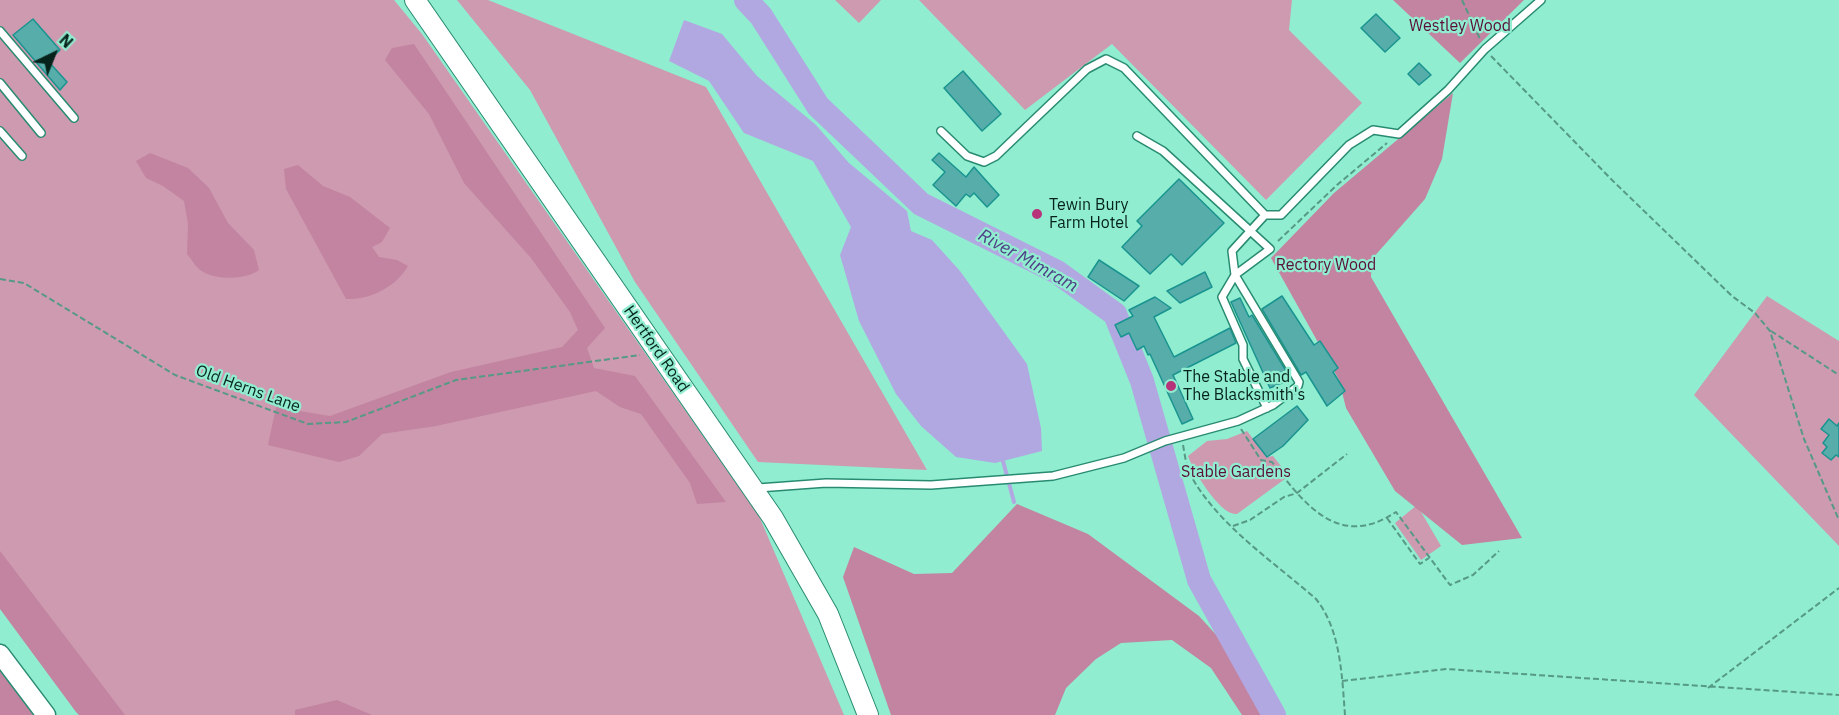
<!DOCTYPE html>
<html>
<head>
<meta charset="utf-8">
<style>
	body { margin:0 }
	#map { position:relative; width:1839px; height:715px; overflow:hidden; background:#90edcf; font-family:"IBM Plex Sans",sans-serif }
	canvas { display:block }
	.north { position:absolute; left:24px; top:24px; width:60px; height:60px; -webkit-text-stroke:4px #90edcf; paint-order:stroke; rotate:43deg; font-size:16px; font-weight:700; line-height:24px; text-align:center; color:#05231b }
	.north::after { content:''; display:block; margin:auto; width:21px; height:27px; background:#05231b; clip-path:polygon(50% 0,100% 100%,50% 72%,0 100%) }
</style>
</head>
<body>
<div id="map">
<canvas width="1839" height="715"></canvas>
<div class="north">N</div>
</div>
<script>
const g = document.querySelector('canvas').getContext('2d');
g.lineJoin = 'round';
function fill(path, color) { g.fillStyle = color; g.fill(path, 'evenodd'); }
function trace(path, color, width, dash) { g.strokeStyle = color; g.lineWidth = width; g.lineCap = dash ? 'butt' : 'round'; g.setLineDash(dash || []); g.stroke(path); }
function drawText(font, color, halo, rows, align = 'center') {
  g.font = font + ' "IBM Plex Sans",sans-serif'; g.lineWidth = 4.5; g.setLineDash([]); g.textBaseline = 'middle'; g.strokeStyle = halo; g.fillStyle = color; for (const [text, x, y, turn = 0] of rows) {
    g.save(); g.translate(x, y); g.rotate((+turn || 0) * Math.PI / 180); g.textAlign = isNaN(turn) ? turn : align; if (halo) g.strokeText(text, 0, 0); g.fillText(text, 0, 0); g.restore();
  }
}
const green = new Path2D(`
	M 0,0 L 394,0 L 422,34 L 759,516 L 844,715 L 113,715 L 0,567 Z
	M 457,0 L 488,0 L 706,87 L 927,470 L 758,462 L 635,282 L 530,90 Z
	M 835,0 L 881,0 L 859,23 Z
	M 919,0 L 1292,0 L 1289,30 L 1362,103 L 1266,200 L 1112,44 L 1025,110 Z
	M 1767,296 L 1839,341 L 1839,546 L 1694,395 Z
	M 1247,431 L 1267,457 L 1273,456 L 1289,476 L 1237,514 C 1220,516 1193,470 1188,456 L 1207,441 L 1227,439 Z
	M 1417,505 L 1441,546 L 1421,560 L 1395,523 Z`);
const forest = new Path2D(`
	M 1393,0 L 1524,0 L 1460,63 Z
	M 414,44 L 605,328 L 587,348 L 594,368 L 635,376 L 726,502 L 697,504 L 690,483 L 641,414 L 620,407 L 596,391 L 436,426 L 382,434 L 359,456 L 339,462 L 268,445 L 276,407 L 330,416 L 451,372 L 562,347 L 578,330 L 570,312 L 531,258 L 464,183 L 429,114 L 385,60 L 392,48 Z
	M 1453,93 L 1442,159 L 1425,199 L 1372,259 L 1371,277 L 1522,538 L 1462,545 L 1395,491 L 1346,408 L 1339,380 L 1271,258 L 1334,193 Z
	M 150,153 L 188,168 L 209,188 L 228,223 L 254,250 L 259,270 C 246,280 213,281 199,269 C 194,265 191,258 187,254 L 188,224 L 184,201 L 163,186 L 146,178 L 136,161 Z
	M 298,165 L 323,186 L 350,197 L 390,228 L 382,242 L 372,247 L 379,257 L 397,260 L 408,266 C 396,287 370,300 346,299 L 286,189 L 284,169 Z
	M 1017,504 L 1088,534 L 1199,616 L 1273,697 L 1283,715 L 1242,715 L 1211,668 L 1172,640 L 1121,643 L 1096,659 L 1066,688 L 1055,715 L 891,715 L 843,577 L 854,547 L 914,574 L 952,573 Z
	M 0,551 L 125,715 L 79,715 L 76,712 L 0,609 Z
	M 0,671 L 34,715 L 0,715 Z
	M 337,700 L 372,715 L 295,715 L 295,710 Z`);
const water = new Path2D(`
	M 684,20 L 722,34 L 757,76 L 816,125 L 849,163 L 907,211 L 911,231 L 932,240 L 960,271 L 1027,364 L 1041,428 L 1042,451 L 995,463 L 956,457 L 921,426 L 896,394 L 859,321 L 840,255 L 851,227 L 813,161 L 744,133 L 709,81 L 669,61 Z`);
const stream = new Path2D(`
	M 1003,461 L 1014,502`);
const river = new Path2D(`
	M 746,0 L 761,16 L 818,106 L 921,204 L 1057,272 L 1115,314 L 1142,381 L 1199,580 L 1274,715`);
const building = new Path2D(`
	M 1376,14 L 1400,38 L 1385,52 L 1361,28 Z
	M 33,19 L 60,50 L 48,61 L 67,82 L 60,90 L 13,35 Z
	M 1419,63 L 1431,75 L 1419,85 L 1408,74 Z
	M 963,71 L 1001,114 L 982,131 L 944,88 Z
	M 939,153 L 966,177 L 974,167 L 999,195 L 987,207 L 974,193 L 970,197 L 966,194 L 956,206 L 933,185 L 945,172 L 932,160 Z
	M 1179,179 L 1224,223 L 1182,265 L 1171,254 L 1150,274 L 1122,247 L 1142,226 L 1137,221 Z
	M 1099,260 L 1139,286 L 1124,301 L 1088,277 Z
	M 1205,272 L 1212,287 L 1180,303 L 1167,291 Z
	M 1282,296 L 1314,345 L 1320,341 L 1338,368 L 1333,372 L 1345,391 L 1327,406 L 1306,372 L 1301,375 L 1262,309 Z
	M 1155,297 L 1171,308 L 1154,317 L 1174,357 L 1230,328 L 1236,343 L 1173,375 L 1193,419 L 1182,424 L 1150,354 L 1148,355 L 1144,346 L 1137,350 L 1129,333 L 1121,337 L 1115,325 L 1133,316 L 1129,310 Z
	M 1240,298 L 1249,317 L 1252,315 L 1291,379 L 1270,388 L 1231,302 Z
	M 1297,406 L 1308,420 L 1283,446 L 1267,457 L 1253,439 Z
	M 1829,419 L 1837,426 L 1839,423 L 1839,457 L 1836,455 L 1831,460 L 1822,453 L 1827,447 L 1823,443 L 1829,435 L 1821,429 Z`);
const path = new Path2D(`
	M 1462,0 L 1480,39
	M 1491,56 L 1612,180 L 1732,296 L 1755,313 L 1770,331 L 1804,439 L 1839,520
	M 1278,241 L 1337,185 L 1387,143
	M 0,279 L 24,283 L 175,375 L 308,424 L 346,422 L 456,380 L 640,355
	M 1771,331 L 1839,375
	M 1241,429 L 1261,460 L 1272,462 C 1305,505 1339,550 1396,512 L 1450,585 L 1473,575 L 1499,551
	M 1183,445 C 1185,455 1186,467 1191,476 C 1219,526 1274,562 1316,599 C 1341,630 1342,677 1345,715
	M 1387,518 L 1420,564 L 1429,558
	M 1233,526 L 1250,520 L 1284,497 L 1297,493 L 1347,454
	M 1342,681 L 1446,669 L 1839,695
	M 1708,688 L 1839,588`);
const service = new Path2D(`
	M 0,31 L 74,118
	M 0,83 L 41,133
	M 0,131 L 22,156
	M 941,131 L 967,156 L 984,162 L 996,156 L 1087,69 L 1106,59 L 1124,68 L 1265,215
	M 1137,136 L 1163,151 L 1270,249 L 1235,275 L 1222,297 L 1243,345 L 1243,359 L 1267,408
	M 758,488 L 826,483 L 931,485 L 1053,476 L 1124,458 L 1165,441 L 1238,421 L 1273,405 L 1298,386 L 1299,382 L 1235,275 L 1232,251 L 1265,215 L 1281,215 L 1349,145 L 1373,130 L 1399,134 L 1448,90 L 1485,49 L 1541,0`);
const tertiary = new Path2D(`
	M 0,654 L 46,715`);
const secondary = new Path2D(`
	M 415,0 L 773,518 L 828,614 L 868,715`);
const markers = [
	[1037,214,6,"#b7347b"],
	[1171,386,6,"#b7347b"]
];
const parkNames = [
	["Westley Wood",1460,26],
	["Rectory Wood",1326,265],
	["Stable Gardens",1236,472]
];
const poiNames = [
	["Tewin Bury",1049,205],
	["Farm Hotel",1049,223],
	["The Stable and",1183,377],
	["The Blacksmith's",1183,395]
];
const streetNames = [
	["Hertford Road",656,349,55],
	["Old Herns Lane",248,389,20]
];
const waterNames = [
	["River Mimram",1028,261,29]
];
fill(green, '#ce9ab0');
fill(forest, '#c284a0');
fill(water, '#b1a8e2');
trace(stream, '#b1a8e2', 4);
trace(river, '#b1a8e2', 24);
fill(building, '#57ada9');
trace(building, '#1a9490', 1.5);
trace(service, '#288b71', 10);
trace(tertiary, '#288b71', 21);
trace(secondary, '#288b71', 22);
trace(path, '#569984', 2, [6, 3]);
trace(service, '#fff', 7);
trace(tertiary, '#fff', 18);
trace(secondary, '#fff', 20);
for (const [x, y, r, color] of markers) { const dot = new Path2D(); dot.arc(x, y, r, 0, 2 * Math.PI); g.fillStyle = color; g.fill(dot); trace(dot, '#90edcf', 2); }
drawText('16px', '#5a103a', '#90edcf', parkNames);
drawText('16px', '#05231b', '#90edcf', poiNames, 'left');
drawText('16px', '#05231b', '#90edcf', streetNames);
drawText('italic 18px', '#504087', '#90edcf', waterNames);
</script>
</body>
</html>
